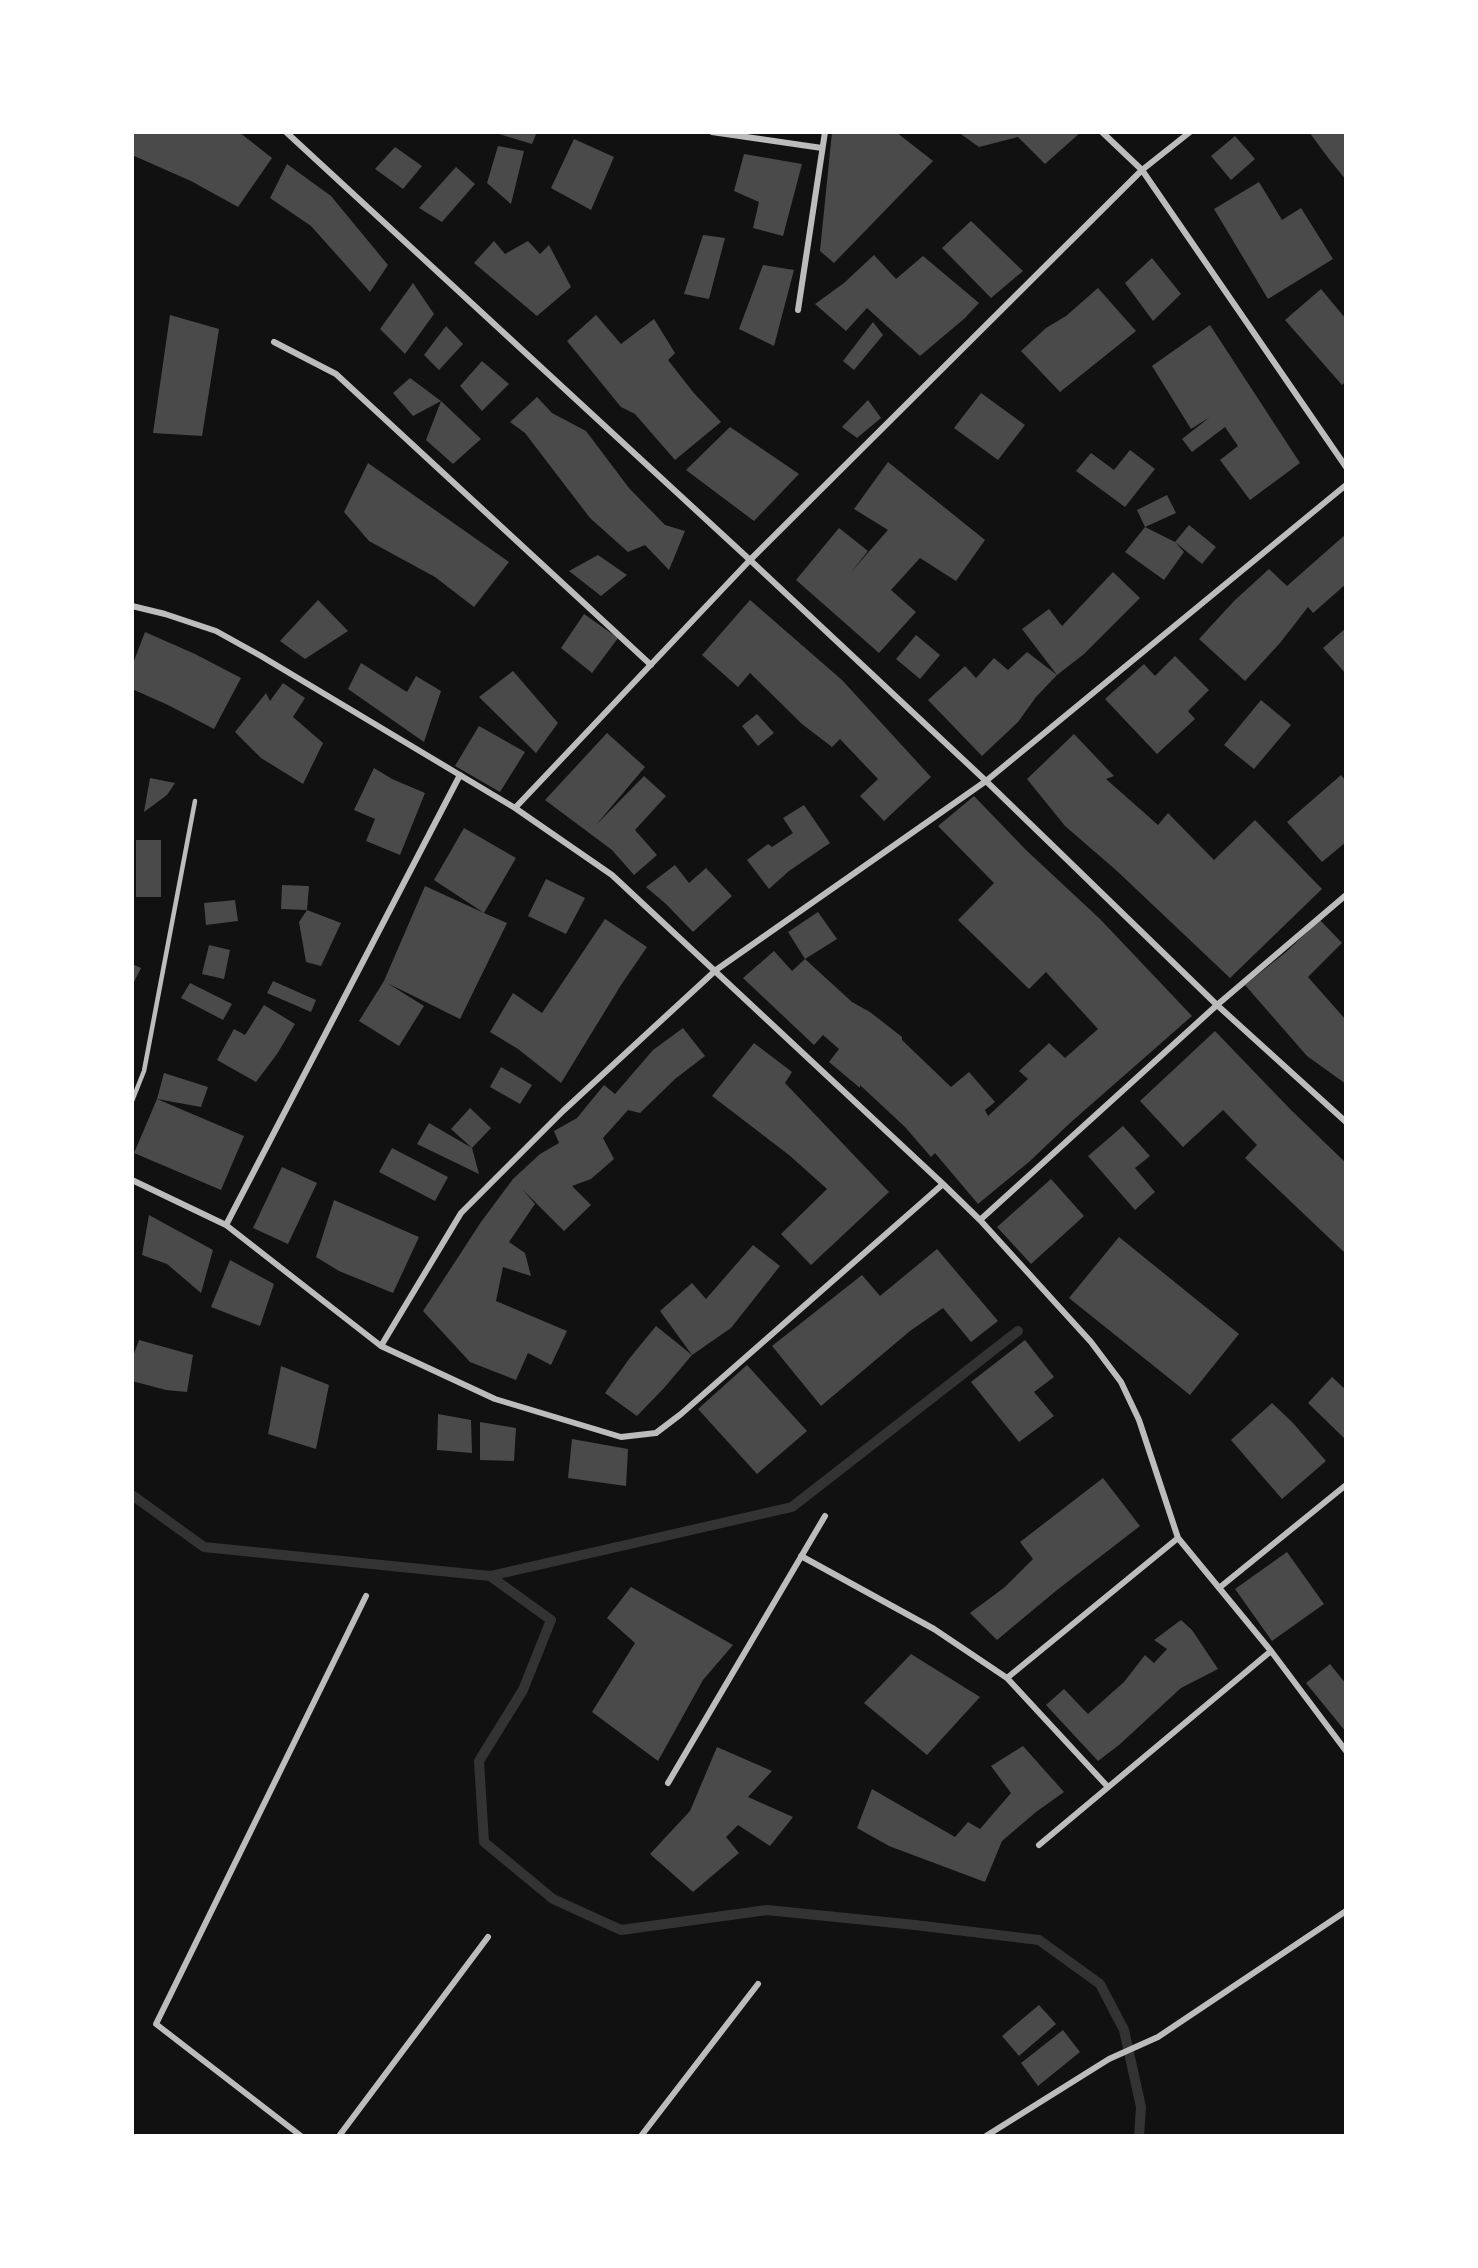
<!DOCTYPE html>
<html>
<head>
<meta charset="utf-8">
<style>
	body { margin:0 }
	#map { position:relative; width:1478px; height:2268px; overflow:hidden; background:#111; font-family:Lato,sans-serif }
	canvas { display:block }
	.frame { position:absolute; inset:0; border:134px solid #fff; pointer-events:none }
</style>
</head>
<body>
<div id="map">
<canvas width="1478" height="2268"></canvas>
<div class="frame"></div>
</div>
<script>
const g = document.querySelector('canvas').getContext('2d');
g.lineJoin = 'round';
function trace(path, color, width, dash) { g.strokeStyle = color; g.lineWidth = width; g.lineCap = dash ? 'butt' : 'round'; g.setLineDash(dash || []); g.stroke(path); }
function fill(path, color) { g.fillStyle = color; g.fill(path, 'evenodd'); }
const stream = new Path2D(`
	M 132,1495 L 204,1547 L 490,1576 L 792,1507 L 1018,1331
	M 490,1576 L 551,1620 L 523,1690 L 479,1761 L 484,1842 L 553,1899 L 621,1930 L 767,1910 L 915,1925 L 1039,1940 L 1100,1984 L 1124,2030 L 1141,2107 L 1139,2136`);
const building = new Path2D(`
	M 132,132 L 239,132 L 272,158 L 238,207 L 191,181 L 132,155 Z
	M 500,132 L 537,132 L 532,144 L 499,134 Z
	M 832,132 L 896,132 L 933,161 L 834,263 L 820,251 Z
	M 958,132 L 1081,132 L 1045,164 L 1018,137 L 979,147 Z
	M 1309,132 L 1346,132 L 1346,180 L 1329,159 Z
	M 1235,136 L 1255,159 L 1231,180 L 1211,156 Z
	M 574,139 L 614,157 L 591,210 L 551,188 Z
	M 498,146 L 524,151 L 511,204 L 487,183 Z
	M 395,147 L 422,166 L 403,189 L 375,169 Z
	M 744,154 L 802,164 L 783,236 L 753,228 L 759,202 L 734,191 Z
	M 287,164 L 331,196 L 388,265 L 370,292 L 311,226 L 270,198 Z
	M 456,167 L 475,184 L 442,222 L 419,208 Z
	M 1259,182 L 1282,220 L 1301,208 L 1333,259 L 1268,299 L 1214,209 Z
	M 971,221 L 1023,271 L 991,298 L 942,248 Z
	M 703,235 L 725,238 L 709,299 L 684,294 Z
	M 494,241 L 505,254 L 528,241 L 540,254 L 549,245 L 571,287 L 537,316 L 474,263 Z
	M 874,255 L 896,279 L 923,256 L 979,303 L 965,318 L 920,356 L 867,308 L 846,331 L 815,304 L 844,283 Z
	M 1152,258 L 1181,294 L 1153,321 L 1125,283 Z
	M 763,265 L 794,270 L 774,346 L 739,329 Z
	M 413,283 L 434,314 L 405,354 L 380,329 Z
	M 1098,288 L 1136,331 L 1060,392 L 1021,351 L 1046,328 L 1066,316 Z
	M 1321,289 L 1346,319 L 1346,381 L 1342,385 L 1285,320 Z
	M 170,315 L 219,329 L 202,436 L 153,433 Z
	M 596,315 L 621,344 L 654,319 L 675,353 L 668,360 L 693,392 L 721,422 L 675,460 L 635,414 L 621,407 L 567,341 Z
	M 873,322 L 883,335 L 854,370 L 843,361 Z
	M 1210,325 L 1300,463 L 1250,500 L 1220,460 L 1238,446 L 1225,427 L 1192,452 L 1182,439 L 1210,417 L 1191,429 L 1152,366 Z
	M 446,326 L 463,344 L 439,370 L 424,355 Z
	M 482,361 L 509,384 L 482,411 L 460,386 Z
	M 410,378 L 441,401 L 413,416 L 393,393 Z
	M 981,393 L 1025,425 L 998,460 L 954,428 Z
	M 537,397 L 552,413 L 586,431 L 629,488 L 665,525 L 685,531 L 669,570 L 645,545 L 628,552 L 590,518 L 525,433 L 510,422 Z
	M 868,400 L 881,418 L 857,438 L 842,427 Z
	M 441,401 L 481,439 L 453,464 L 426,440 Z
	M 730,427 L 799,474 L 754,521 L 686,470 Z
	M 1130,450 L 1155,469 L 1125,507 L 1076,471 L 1091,453 L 1114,470 Z
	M 888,462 L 985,540 L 956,581 L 920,558 L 891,590 L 916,612 L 879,653 L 796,580 L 839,528 L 868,551 L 851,572 L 888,530 L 854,509 Z
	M 368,463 L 509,562 L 474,607 L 435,577 L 369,541 L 344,512 Z
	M 1167,495 L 1176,513 L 1145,527 L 1137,510 Z
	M 1189,525 L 1216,547 L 1202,564 L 1175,542 Z
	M 1145,527 L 1175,542 L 1184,552 L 1164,580 L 1125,552 Z
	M 1346,534 L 1346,584 L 1313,613 L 1308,607 L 1280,643 L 1245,681 L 1199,639 L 1234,601 L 1269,569 L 1287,586 Z
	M 598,555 L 627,575 L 601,596 L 569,571 Z
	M 1113,572 L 1140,598 L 1084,654 L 1057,675 L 1022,629 L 1049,609 L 1062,626 Z
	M 318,600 L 348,631 L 305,659 L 280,641 Z
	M 750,600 L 842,680 L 931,777 L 884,821 L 860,796 L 878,779 L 840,739 L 832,747 L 802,724 L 750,673 L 738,687 L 702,655 Z
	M 584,614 L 618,638 L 592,673 L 561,648 Z
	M 1346,628 L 1346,674 L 1323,648 Z
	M 145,632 L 195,654 L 241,678 L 214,729 L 168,705 L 132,689 L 132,666 Z
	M 916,635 L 940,655 L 920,679 L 896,659 Z
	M 1027,652 L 1057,675 L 1036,697 L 1018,722 L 982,756 L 928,700 L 965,666 L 976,678 L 994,658 L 1008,670 Z
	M 1175,656 L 1209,690 L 1188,711 L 1195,719 L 1157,754 L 1105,699 L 1144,664 L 1155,676 Z
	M 361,663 L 407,692 L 416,676 L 441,691 L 424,742 L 348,689 Z
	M 513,671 L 558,723 L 536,753 L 479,697 Z
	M 283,683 L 305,698 L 293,717 L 323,743 L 303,784 L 261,758 L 235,732 L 266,693 L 270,701 Z
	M 1261,700 L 1291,725 L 1254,769 L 1224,745 Z
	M 757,714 L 774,733 L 758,746 L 742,726 Z
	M 479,726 L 525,752 L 500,792 L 455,766 Z
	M 607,733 L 645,767 L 596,825 L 644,776 L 666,796 L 635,830 L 657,855 L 634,875 L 612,850 L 545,800 Z
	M 1074,734 L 1114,776 L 1106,779 L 1158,825 L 1168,813 L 1214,860 L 1255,820 L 1322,889 L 1230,978 L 1117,871 L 1065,826 L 1027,779 Z
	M 374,768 L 392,779 L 425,793 L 400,855 L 366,841 L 375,819 L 354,810 Z
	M 1341,775 L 1346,781 L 1346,842 L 1322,862 L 1287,822 Z
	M 150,778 L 175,783 L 167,795 L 144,812 Z
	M 974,796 L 1026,850 L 1100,919 L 1192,1016 L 1070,1123 L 1030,1161 L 978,1204 L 935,1153 L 931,1157 L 905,1127 L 860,1085 L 860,1088 L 829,1062 L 839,1049 L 823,1035 L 814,1045 L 743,978 L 774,951 L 792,971 L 805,959 L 788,932 L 818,912 L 837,939 L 805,959 L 852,1002 L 870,1012 L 902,1037 L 902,1040 L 951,1087 L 969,1072 L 995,1102 L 985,1110 L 988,1116 L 1028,1079 L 1019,1071 L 1049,1043 L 1065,1058 L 1098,1029 L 1046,972 L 1029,989 L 958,920 L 994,883 L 938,826 Z
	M 804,805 L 830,843 L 789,871 L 769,889 L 747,860 L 768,844 L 772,847 L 793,833 L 783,818 Z
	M 464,828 L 516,858 L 484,913 L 507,923 L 460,1019 L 387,983 L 424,1006 L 399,1046 L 359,1021 L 384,981 L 425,886 L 484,913 L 434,880 Z
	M 136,840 L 161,840 L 161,897 L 136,897 Z
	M 675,865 L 689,883 L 706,868 L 732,896 L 693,932 L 666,904 L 646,887 Z
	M 546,879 L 585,898 L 566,934 L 528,916 Z
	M 282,885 L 309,886 L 307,910 L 281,909 Z
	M 235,900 L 238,921 L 206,925 L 204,903 Z
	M 307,910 L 341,923 L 321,966 L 306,962 L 299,922 Z
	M 605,919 L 647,947 L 621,985 L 561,1083 L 518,1049 L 490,1032 L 513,993 L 542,1013 Z
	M 1320,920 L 1342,943 L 1308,977 L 1346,1020 L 1346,1084 L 1307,1056 L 1245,985 L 1286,952 Z
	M 209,945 L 230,950 L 224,979 L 202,974 Z
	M 132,964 L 141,968 L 132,986 Z
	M 273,981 L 316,1000 L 311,1012 L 267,993 Z
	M 190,983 L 232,1004 L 223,1020 L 181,998 Z
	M 264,1005 L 295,1024 L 277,1054 L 256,1082 L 217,1060 L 234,1029 L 245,1035 Z
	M 683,1028 L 705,1056 L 675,1079 L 640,1113 L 628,1110 L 603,1138 L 614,1159 L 591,1179 L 572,1186 L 591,1205 L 564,1231 L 522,1189 L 535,1204 L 509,1242 L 525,1253 L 531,1276 L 503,1267 L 496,1301 L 567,1331 L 551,1365 L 528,1353 L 516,1380 L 470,1362 L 423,1311 L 481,1222 L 513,1179 L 540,1154 L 559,1143 L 554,1131 L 577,1118 L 604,1085 L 615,1094 L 653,1050 Z
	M 1215,1031 L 1291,1110 L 1346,1163 L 1346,1254 L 1245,1158 L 1257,1145 L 1223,1110 L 1183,1147 L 1140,1101 Z
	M 754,1043 L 792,1072 L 785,1083 L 889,1192 L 811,1265 L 781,1234 L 827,1189 L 789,1155 L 712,1096 Z
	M 501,1067 L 532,1085 L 520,1104 L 490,1087 Z
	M 164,1073 L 208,1087 L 201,1107 L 157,1099 Z
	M 157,1099 L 244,1136 L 221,1190 L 134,1153 Z
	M 470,1108 L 491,1128 L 472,1148 L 451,1129 Z
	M 429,1123 L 472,1148 L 479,1174 L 417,1144 Z
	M 1123,1126 L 1150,1156 L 1135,1168 L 1155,1192 L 1135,1210 L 1088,1156 Z
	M 392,1148 L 448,1177 L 435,1201 L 379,1172 Z
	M 282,1167 L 317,1183 L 288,1244 L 253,1228 Z
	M 1051,1179 L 1084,1216 L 1031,1264 L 997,1227 Z
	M 334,1200 L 419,1237 L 393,1293 L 339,1271 L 316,1257 Z
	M 149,1215 L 213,1250 L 201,1293 L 167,1264 L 142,1255 Z
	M 1119,1237 L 1239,1334 L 1190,1395 L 1069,1298 Z
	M 753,1245 L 780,1266 L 731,1328 L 692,1355 L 660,1311 L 692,1283 L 706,1299 Z
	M 937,1249 L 998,1321 L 971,1342 L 943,1308 L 910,1331 L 821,1406 L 772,1346 L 862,1275 L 880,1296 Z
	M 230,1260 L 274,1284 L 260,1326 L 211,1307 Z
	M 656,1326 L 692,1355 L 664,1388 L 637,1416 L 605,1393 L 629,1359 Z
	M 139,1340 L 193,1355 L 187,1392 L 166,1390 L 132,1381 L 132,1359 Z
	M 1025,1340 L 1054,1377 L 1034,1392 L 1054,1416 L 1019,1442 L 971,1382 Z
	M 747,1365 L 807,1431 L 757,1474 L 698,1409 Z
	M 281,1366 L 329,1385 L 316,1449 L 268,1434 Z
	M 1332,1377 L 1346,1390 L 1346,1440 L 1308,1403 Z
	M 1272,1403 L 1293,1423 L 1326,1461 L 1282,1499 L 1231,1440 Z
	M 438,1414 L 471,1420 L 472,1453 L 437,1450 Z
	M 480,1422 L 516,1428 L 514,1461 L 480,1460 Z
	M 572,1439 L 628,1449 L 626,1486 L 568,1478 Z
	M 1103,1478 L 1140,1526 L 1057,1590 L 997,1640 L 970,1613 L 1005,1587 L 1033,1559 L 1020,1542 Z
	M 1287,1552 L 1324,1604 L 1272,1641 L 1235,1589 Z
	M 631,1587 L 733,1645 L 703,1680 L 658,1761 L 592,1712 L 635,1643 L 607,1618 Z
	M 1181,1620 L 1192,1630 L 1218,1669 L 1181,1688 L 1119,1745 L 1098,1761 L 1046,1705 L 1064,1689 L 1088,1714 L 1124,1682 L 1145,1655 L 1154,1663 L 1167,1649 L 1154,1640 Z
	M 911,1654 L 980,1697 L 927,1755 L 864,1703 Z
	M 1330,1664 L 1346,1684 L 1346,1732 L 1306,1683 Z
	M 1023,1746 L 1064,1792 L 1036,1812 L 1002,1841 L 985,1882 L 889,1846 L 857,1828 L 872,1789 L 955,1837 L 968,1822 L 980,1829 L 1011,1793 L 991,1766 Z
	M 717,1747 L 772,1771 L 748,1797 L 793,1817 L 770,1846 L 738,1825 L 726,1837 L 739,1853 L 693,1892 L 650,1854 L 690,1811 Z
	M 1039,2005 L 1056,2024 L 1019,2056 L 1002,2036 Z
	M 1063,2030 L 1080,2052 L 1038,2086 L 1021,2063 Z`);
const service = new Path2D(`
	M 132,1101 L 144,1071 L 195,801`);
const minor = new Path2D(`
	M 286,132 L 750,560 L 986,781 L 1217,1005 L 1346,1122
	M 712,132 L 822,148
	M 1102,132 L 1142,170 L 1346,467
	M 798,310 L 825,132
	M 274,342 L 336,374 L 651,665
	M 132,606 L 165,614 L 216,631 L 261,656 L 515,808 L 612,875 L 943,1184 L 980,1220 L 1091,1342 L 1121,1382 L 1139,1420 L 1178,1538 L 1271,1651 L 1346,1751
	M 515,808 L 750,560 L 1142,170 L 1190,132
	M 132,1180 L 226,1225 L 381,1346 L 495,1399 L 621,1437 L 656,1433 L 681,1414 L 943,1184
	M 980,1220 L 1217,1005 L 1346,895
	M 226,1225 L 460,775
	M 381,1346 L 461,1213 L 563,1111 L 716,970 L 986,781 L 1346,485
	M 801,1556 L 934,1629 L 1007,1678 L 1108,1787
	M 1219,1588 L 1346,1485
	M 1007,1678 L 1178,1538
	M 668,1783 L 825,1516
	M 1039,1845 L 1271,1651
	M 301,2136 L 156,2024 L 366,1596
	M 339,2136 L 488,1937
	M 641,2136 L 758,1984
	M 986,2136 L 1109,2059 L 1158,2037 L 1346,1911`);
trace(stream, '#333', 10);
fill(building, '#4a4a4a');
trace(service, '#bcbcbc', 4.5);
trace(minor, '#bcbcbc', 6);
</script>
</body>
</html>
